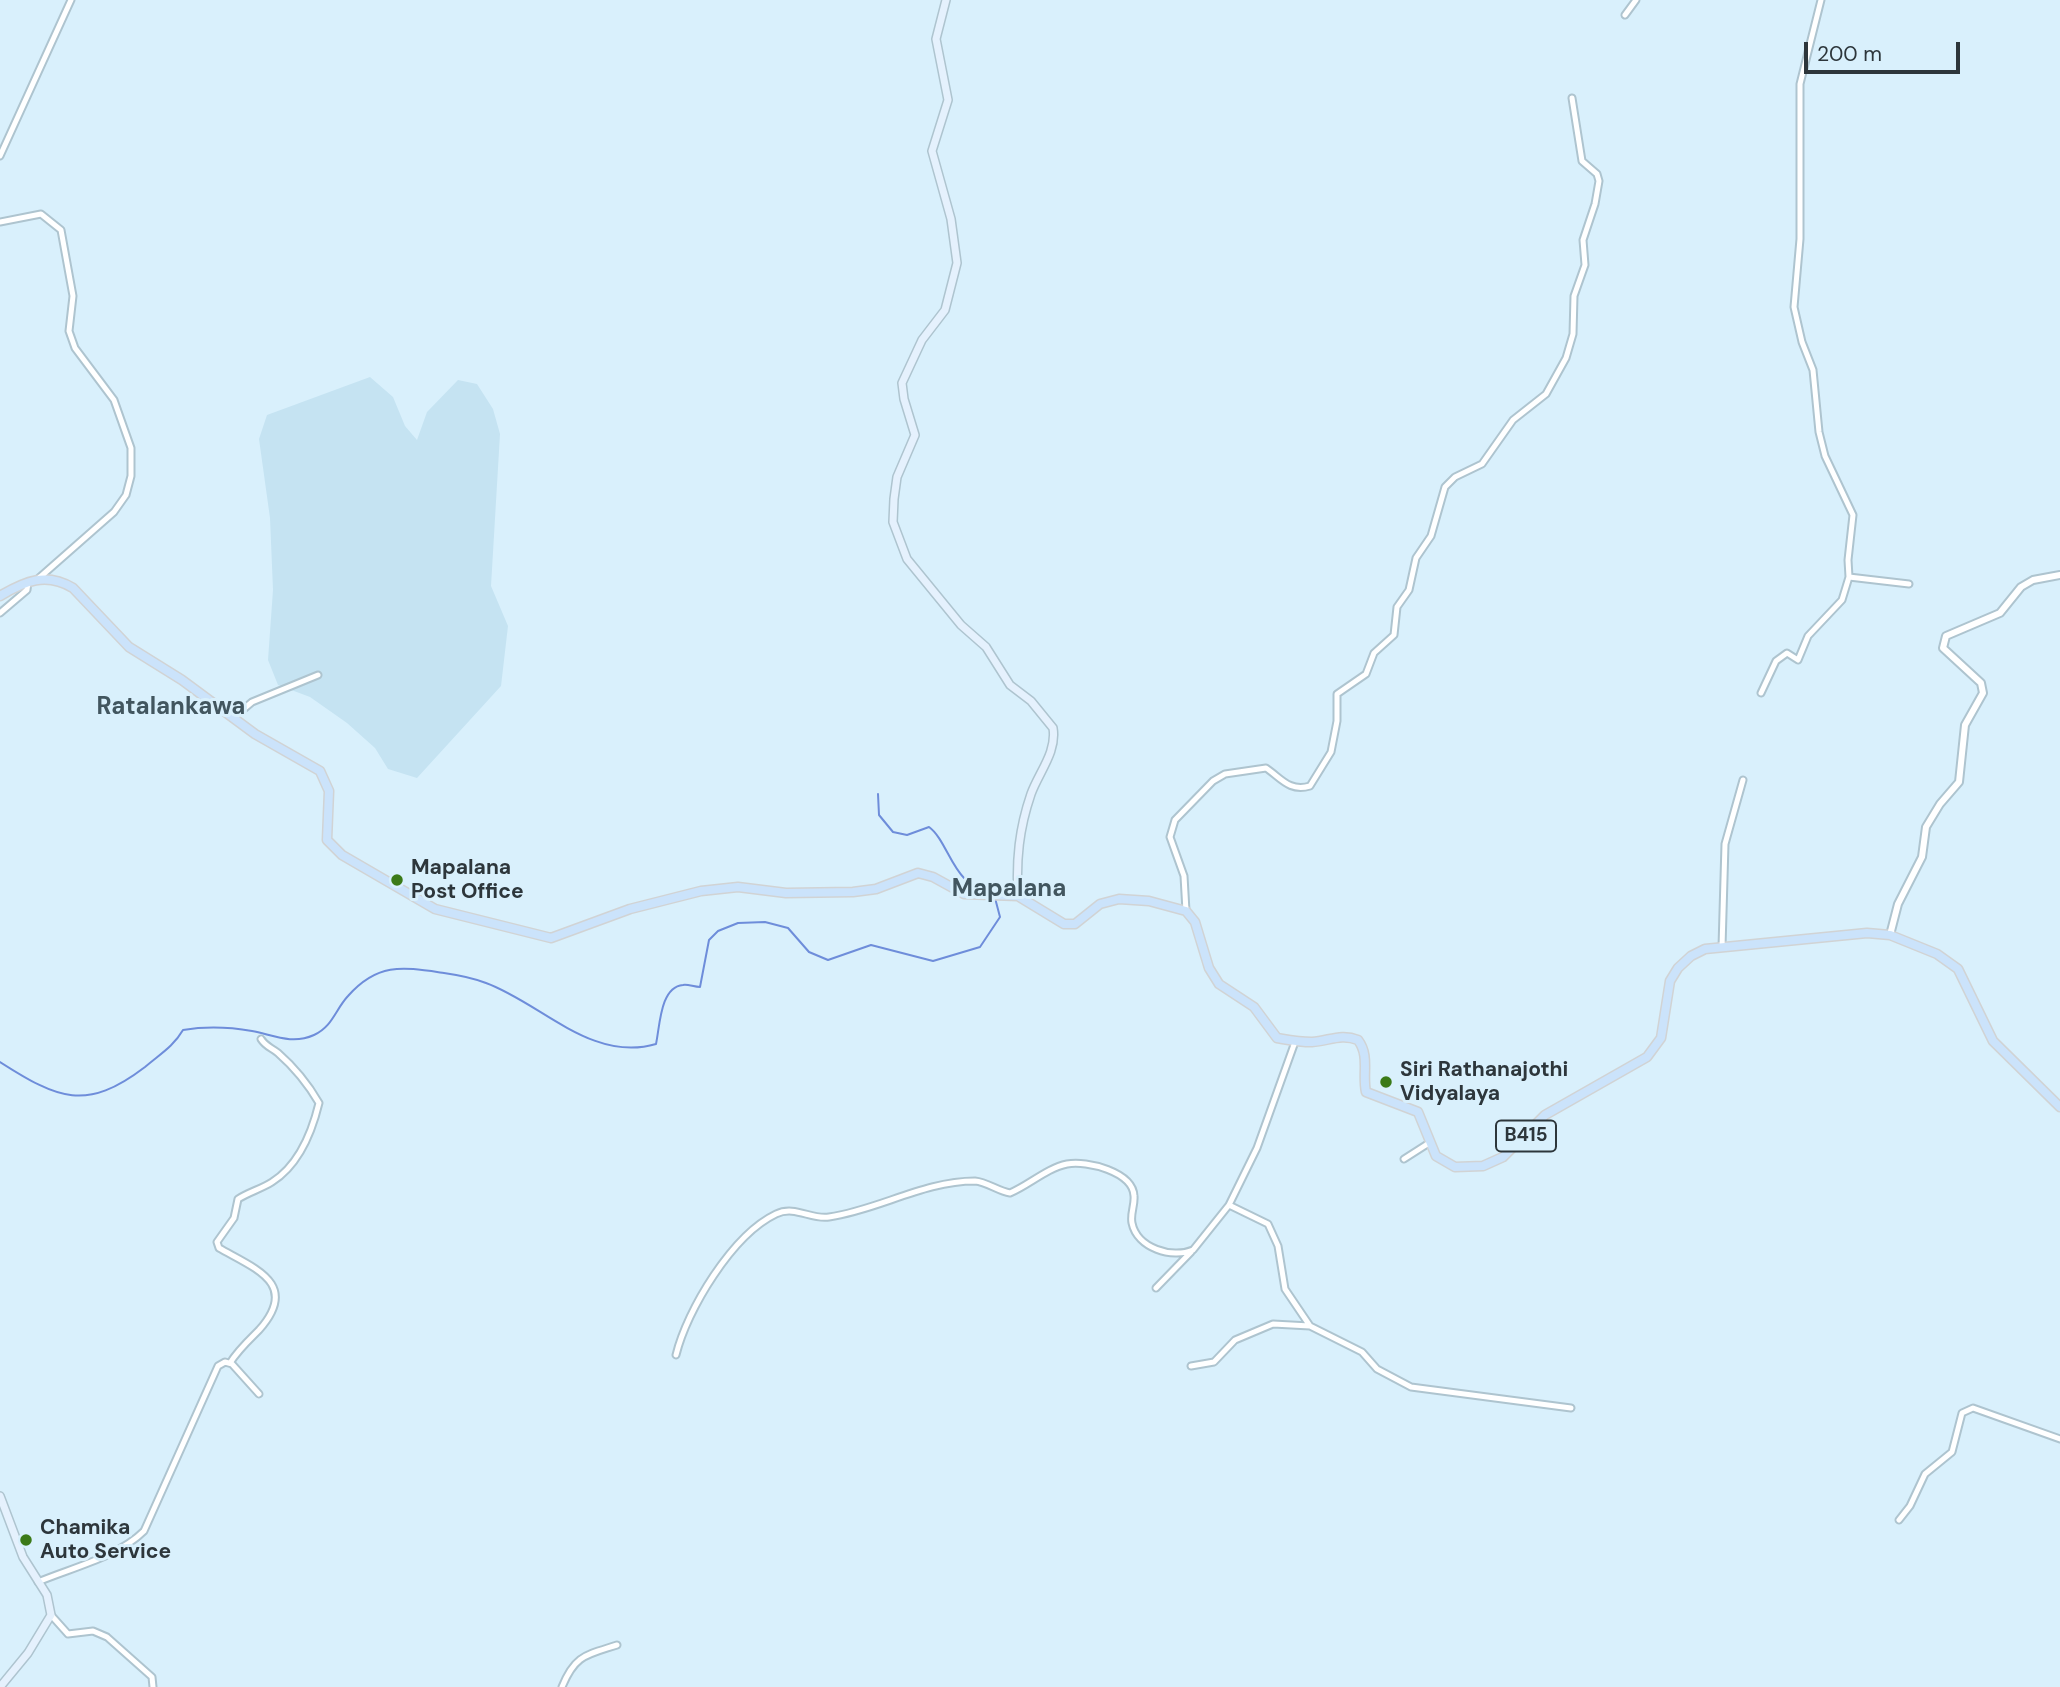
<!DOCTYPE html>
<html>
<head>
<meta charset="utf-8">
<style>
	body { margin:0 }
	#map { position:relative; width:2060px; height:1687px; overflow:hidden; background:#d9f0fc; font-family:"DM Sans",sans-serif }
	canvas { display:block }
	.scale { position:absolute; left:1804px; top:42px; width:156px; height:32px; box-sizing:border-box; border:4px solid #2d363b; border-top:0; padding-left:9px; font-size:21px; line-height:24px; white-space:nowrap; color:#2d363b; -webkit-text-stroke:5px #d9f0fc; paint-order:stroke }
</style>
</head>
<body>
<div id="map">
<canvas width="2060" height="1687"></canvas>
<div class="scale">200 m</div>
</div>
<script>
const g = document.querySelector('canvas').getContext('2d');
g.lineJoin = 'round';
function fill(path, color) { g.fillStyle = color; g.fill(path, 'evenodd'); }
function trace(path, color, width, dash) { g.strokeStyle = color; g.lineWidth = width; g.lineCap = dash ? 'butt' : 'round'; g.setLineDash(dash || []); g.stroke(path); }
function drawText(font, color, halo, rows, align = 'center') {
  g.font = font + ' "DM Sans",sans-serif'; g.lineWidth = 6; g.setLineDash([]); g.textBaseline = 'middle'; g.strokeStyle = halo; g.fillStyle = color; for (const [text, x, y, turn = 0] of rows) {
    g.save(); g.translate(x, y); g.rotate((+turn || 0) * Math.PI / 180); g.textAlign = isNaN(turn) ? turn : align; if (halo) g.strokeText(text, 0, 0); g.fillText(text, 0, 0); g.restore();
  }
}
const built = new Path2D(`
	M 370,377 L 393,397 L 405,426 L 417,440 L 427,412 L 458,380 L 477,384 L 493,409 L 500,434 L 491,586 L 508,626 L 501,686 L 417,778 L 388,769 L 375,748 L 347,723 L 310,697 L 278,685 L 268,660 L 273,590 L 270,518 L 259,439 L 267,415 Z`);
const stream = new Path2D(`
	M 878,794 L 879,815 L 893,832 L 907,835 L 929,827 C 943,837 950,864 964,878 C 971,885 982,886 989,891
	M 0,1062 C 58,1099 86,1112 145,1067 C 160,1054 173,1047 183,1030 C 207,1026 229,1027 252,1031 C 273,1035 292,1045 314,1035 C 333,1026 335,1010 348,996 C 378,962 403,967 444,973 C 458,975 473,978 486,983 C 541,1003 592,1063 656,1044 C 660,1026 660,987 683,985 C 688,984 694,987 700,987 L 709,940 L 718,931 L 738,923 L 765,922 L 788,928 L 809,952 L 828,960 L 871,945 L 933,961 L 980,947 L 1000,917 L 995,898`);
const minor = new Path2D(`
	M 1821,0 L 1800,84 L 1800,239 L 1794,307 L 1802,342 L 1813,370 L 1819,432 L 1825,456 L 1853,515 L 1848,560 L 1849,577 L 1909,584
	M 1625,15 L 1636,0
	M 0,156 L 71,0
	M 0,222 L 41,214 L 61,230 L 73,296 L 69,331 L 75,348 L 114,400 L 131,448 L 131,476 L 126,495 L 114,512 L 39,578
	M 0,613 L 27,590 L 28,582
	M 1761,693 L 1776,661 L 1787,653 L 1798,660 L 1808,636 L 1842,600 L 1849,577
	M 233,718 L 252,702 L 318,675
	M 1186,911 L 1184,876 L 1170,837 L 1175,820 L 1213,781 L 1225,774 L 1266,768 C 1281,778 1289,792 1310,786 L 1331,752 L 1337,721 L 1337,694 L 1366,674 L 1374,653 L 1394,635 L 1397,607 L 1409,590 L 1416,558 L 1431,536 L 1445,487 L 1455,477 L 1482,464 L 1513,420 L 1546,394 L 1566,358 L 1573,334 L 1574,296 L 1585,265 L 1583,240 L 1595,204 L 1599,181 L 1597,174 L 1582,161 L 1572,98
	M 1722,947 L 1725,844 L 1743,780
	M 1404,1159 L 1429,1143
	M 1229,1205 L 1268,1224 L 1278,1246 L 1285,1289 L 1310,1326 L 1362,1352 L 1377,1369 L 1411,1387 L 1571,1408
	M 1156,1288 L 1191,1252
	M 676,1355 C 687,1310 732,1235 776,1214 C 795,1205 811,1220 829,1217 C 878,1210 924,1181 975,1181 C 987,1182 998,1191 1010,1193 C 1029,1185 1047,1168 1067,1164 C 1087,1160 1133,1172 1134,1196 C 1135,1205 1130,1214 1132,1223 C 1137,1248 1172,1259 1193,1250 L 1229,1205 L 1257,1148 L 1295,1042
	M 230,1363 C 238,1350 248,1341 259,1330 C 300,1284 256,1269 219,1248 L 217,1242 L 234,1218 L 238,1199 C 249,1192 261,1189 272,1182 C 299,1165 312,1132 319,1103 C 308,1084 294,1067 278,1053 C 271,1047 266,1047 261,1039
	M 1191,1366 L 1214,1362 L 1235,1340 L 1273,1324 L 1310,1326
	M 1899,1520 L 1910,1506 L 1925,1474 L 1952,1452 L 1962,1413 L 1973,1408 L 2060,1439
	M 38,1582 C 71,1568 118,1557 144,1531 L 218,1366 L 225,1362 L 232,1364 L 259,1394
	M 51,1615 L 68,1634 L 93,1631 L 107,1637 L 152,1677 L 153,1687
	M 562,1687 C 575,1655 586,1655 617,1645`);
const tertiary = new Path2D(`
	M 1890,935 L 1898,904 L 1922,857 L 1926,827 L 1940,804 L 1959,782 L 1965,725 L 1983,693 L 1981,683 L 1943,648 L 1946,636 L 2000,613 L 2021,587 L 2033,580 L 2060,575`);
const secondary = new Path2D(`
	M 946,0 L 936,39 L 948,100 L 932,151 L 951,219 L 957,263 L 945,310 L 922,340 L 902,383 L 904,399 L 915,435 L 897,477 L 894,499 L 893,522 L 907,559 L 961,625 L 986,647 L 1010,685 L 1031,701 L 1053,728 C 1057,752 1039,772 1031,794 C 1019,829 1016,860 1018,896
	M 0,1496 L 23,1557 L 47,1595 L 51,1615 L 28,1653 L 0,1687`);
const primary = new Path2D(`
	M 0,596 C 25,581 46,572 73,588 L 129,647 L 182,680 L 255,734 L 320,771 L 329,791 L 327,840 L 342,855 L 435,909 L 551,938 L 630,909 L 701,891 L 738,887 L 786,893 L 853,892 L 876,889 L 918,873 L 933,877 L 964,894 L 1018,896 L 1064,924 L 1075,924 L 1100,904 L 1119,899 L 1149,901 L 1186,911 L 1195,922 L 1209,968 L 1219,984 L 1254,1007 L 1277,1038 C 1289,1040 1299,1042 1312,1042 C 1329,1041 1341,1033 1358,1040 C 1370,1056 1362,1074 1366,1092 L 1418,1112 L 1436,1156 L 1455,1167 L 1483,1166 L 1503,1157 L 1545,1115 L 1647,1057 L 1661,1038 L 1670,981 L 1678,968 L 1691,956 L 1705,949 L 1867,933 L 1890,935 L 1937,954 L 1958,969 L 1993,1041 L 2060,1107`);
const markers = [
	[397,880,7,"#3b7a18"],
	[1386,1082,7,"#3b7a18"],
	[26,1540,7,"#3b7a18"]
];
const shields = [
	[1526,1136,60]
];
const shieldNames = [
	["B415",1526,1136]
];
const poiNames = [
	["Mapalana",411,868],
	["Post Office",411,892],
	["Siri Rathanajothi",1400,1070],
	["Vidyalaya",1400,1094],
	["Chamika",40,1528],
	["Auto Service",40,1552]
];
const quarterNames = [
	["Ratalankawa",171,708],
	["Mapalana",1009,890]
];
fill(built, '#c5e3f2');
trace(stream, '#6e8dda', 2);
trace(minor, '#aec4cf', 9);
trace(tertiary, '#aec4cf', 10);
trace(secondary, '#aec4cf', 10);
trace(primary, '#d1d3d4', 11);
trace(minor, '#fff', 5);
trace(tertiary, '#fff', 6);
trace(secondary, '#e5f1fd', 7);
trace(primary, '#cbe3fb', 8);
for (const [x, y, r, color] of markers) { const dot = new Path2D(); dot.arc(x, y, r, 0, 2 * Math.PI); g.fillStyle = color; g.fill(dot); trace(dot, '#d9f0fc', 2.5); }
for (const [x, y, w] of shields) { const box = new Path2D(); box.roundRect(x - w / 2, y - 15.5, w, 31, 5); g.fillStyle = '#d9f0fc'; g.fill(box); trace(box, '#2d363b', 2); }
drawText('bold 19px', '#2d363b', null, shieldNames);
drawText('bold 21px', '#2d363b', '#d9f0fc', poiNames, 'left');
drawText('bold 24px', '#42565f', '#d9f0fc', quarterNames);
</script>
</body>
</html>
